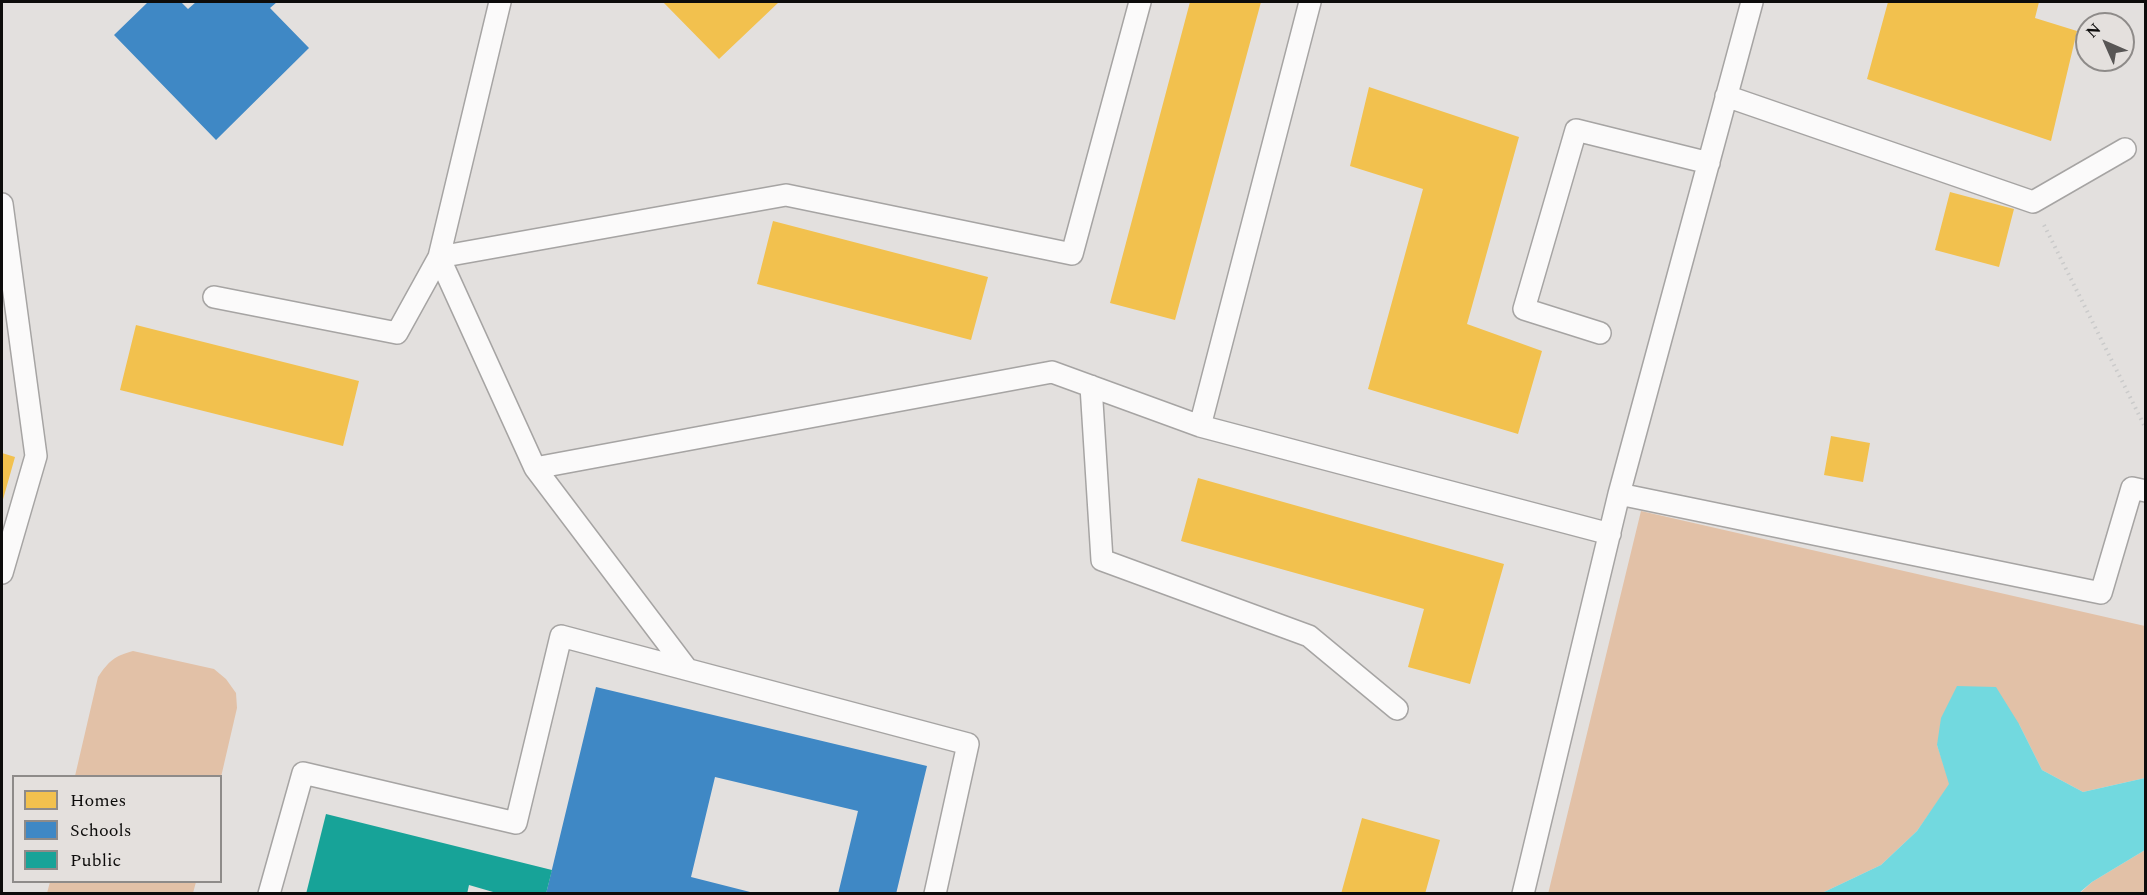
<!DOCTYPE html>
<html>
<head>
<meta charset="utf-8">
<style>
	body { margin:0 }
	#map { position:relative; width:2147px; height:895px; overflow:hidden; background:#e3e0de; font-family:Spectral,serif }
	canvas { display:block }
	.frame { position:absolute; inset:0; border:3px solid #0d0c0b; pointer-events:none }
	.legend { position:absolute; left:12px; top:775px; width:210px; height:108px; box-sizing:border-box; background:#e4e0dd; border:2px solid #8e8b89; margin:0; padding:8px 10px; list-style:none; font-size:18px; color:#0d0c0b }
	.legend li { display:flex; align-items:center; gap:12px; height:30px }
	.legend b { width:30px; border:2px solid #8e8b89 }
	.north { position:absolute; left:2075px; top:12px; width:60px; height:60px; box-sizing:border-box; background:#e4e0dd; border:2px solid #8e8b89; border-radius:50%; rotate:315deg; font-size:16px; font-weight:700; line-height:24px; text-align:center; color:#0d0c0b }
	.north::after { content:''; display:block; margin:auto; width:21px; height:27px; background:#585655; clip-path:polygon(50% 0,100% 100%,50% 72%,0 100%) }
</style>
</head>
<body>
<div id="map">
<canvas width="2147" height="895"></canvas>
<div class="frame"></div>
<ul class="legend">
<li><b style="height:16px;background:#f2c14e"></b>Homes</li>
<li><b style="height:16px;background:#3f88c5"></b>Schools</li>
<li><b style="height:16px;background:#17a398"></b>Public</li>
</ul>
<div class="north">N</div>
</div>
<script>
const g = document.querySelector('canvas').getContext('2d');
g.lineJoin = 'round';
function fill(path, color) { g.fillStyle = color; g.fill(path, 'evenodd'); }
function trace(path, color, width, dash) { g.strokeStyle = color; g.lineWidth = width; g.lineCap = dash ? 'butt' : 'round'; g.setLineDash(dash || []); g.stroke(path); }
const green = new Path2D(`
	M 1641,511 L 2145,626 L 2145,778 L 2083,792 L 2042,770 L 2019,724 L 1937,745 L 1950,784 L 1917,831 L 1881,865 L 1822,893 L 1548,894 Z
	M 133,651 L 214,669 L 226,679 L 236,693 L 237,708 L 221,777 L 75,776 L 98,677 C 109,661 114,656 133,651 Z
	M 2145,850 L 2145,893 L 2079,894 L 2092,882 Z
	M 50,882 L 196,882 L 193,893 L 47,893 Z`);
const water = new Path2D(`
	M 1957,686 L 1996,687 L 2019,724 L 2042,770 L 2083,792 L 2145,778 L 2145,850 L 2092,882 L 2079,893 L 1822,893 L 1881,865 L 1917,831 L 1949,784 L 1937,745 L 1941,718 Z`);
const homes = new Path2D(`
	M 663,2 L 779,2 L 719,59 Z
	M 1190,2 L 1261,2 L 1175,320 L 1110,303 Z
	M 1888,2 L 2039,2 L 2035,18 L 2077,31 L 2051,141 L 1867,79 Z
	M 1369,87 L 1519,137 L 1467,324 L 1542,351 L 1518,434 L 1368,389 L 1423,189 L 1350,166 Z
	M 1950,192 L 2014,209 L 1999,267 L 1935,250 Z
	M 773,221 L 988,277 L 971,340 L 757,284 Z
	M 136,325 L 359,381 L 343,446 L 120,390 Z
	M 1831,436 L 1870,443 L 1863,482 L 1824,475 Z
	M 2,453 L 15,457 L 2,503 Z
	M 1198,478 L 1504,564 L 1470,684 L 1408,667 L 1424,609 L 1181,541 Z
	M 1362,818 L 1440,840 L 1425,894 L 1341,894 Z`);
const schools = new Path2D(`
	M 148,2 L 181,2 L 188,9 L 196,2 L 277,2 L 270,8 L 309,48 L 216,140 L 114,35 Z
	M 596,687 L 927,766 L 896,894 L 838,894 L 858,811 L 715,777 L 691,877 L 758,894 L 546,894 Z`);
const public = new Path2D(`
	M 326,814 L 552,870 L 546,894 L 500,894 L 469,885 L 467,894 L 306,894 Z`);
const path = new Path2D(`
	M 2044,225 L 2146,429`);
const service = new Path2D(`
	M 1140,2 L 1072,254 L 786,195 L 439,257 L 535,468 L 1052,372 L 1200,426
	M 1310,2 L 1200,426 L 1610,534
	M 1726,96 L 2033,202 L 2125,149
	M 2,204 L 36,456 L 2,573
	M 214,297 L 397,333 L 439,257 L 500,2
	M 1600,333 L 1524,309 L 1576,130 L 1709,163
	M 1091,386 L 1102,560 L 1309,636 L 1397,709
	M 535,468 L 687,669
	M 1619,494 L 2101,593 L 2132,488 L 2146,491
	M 269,894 L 303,773 L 516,823 L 561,636 L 968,744 L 935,894
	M 1523,894 L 1619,494 L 1752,2`);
fill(green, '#e2c1a7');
fill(water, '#72d9df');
fill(homes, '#f2c14e');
fill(schools, '#3f88c5');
fill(public, '#17a398');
trace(service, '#a6a4a3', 24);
trace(path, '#cacaca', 4, [1.5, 4.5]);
trace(service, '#fbfafa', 21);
</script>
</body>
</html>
